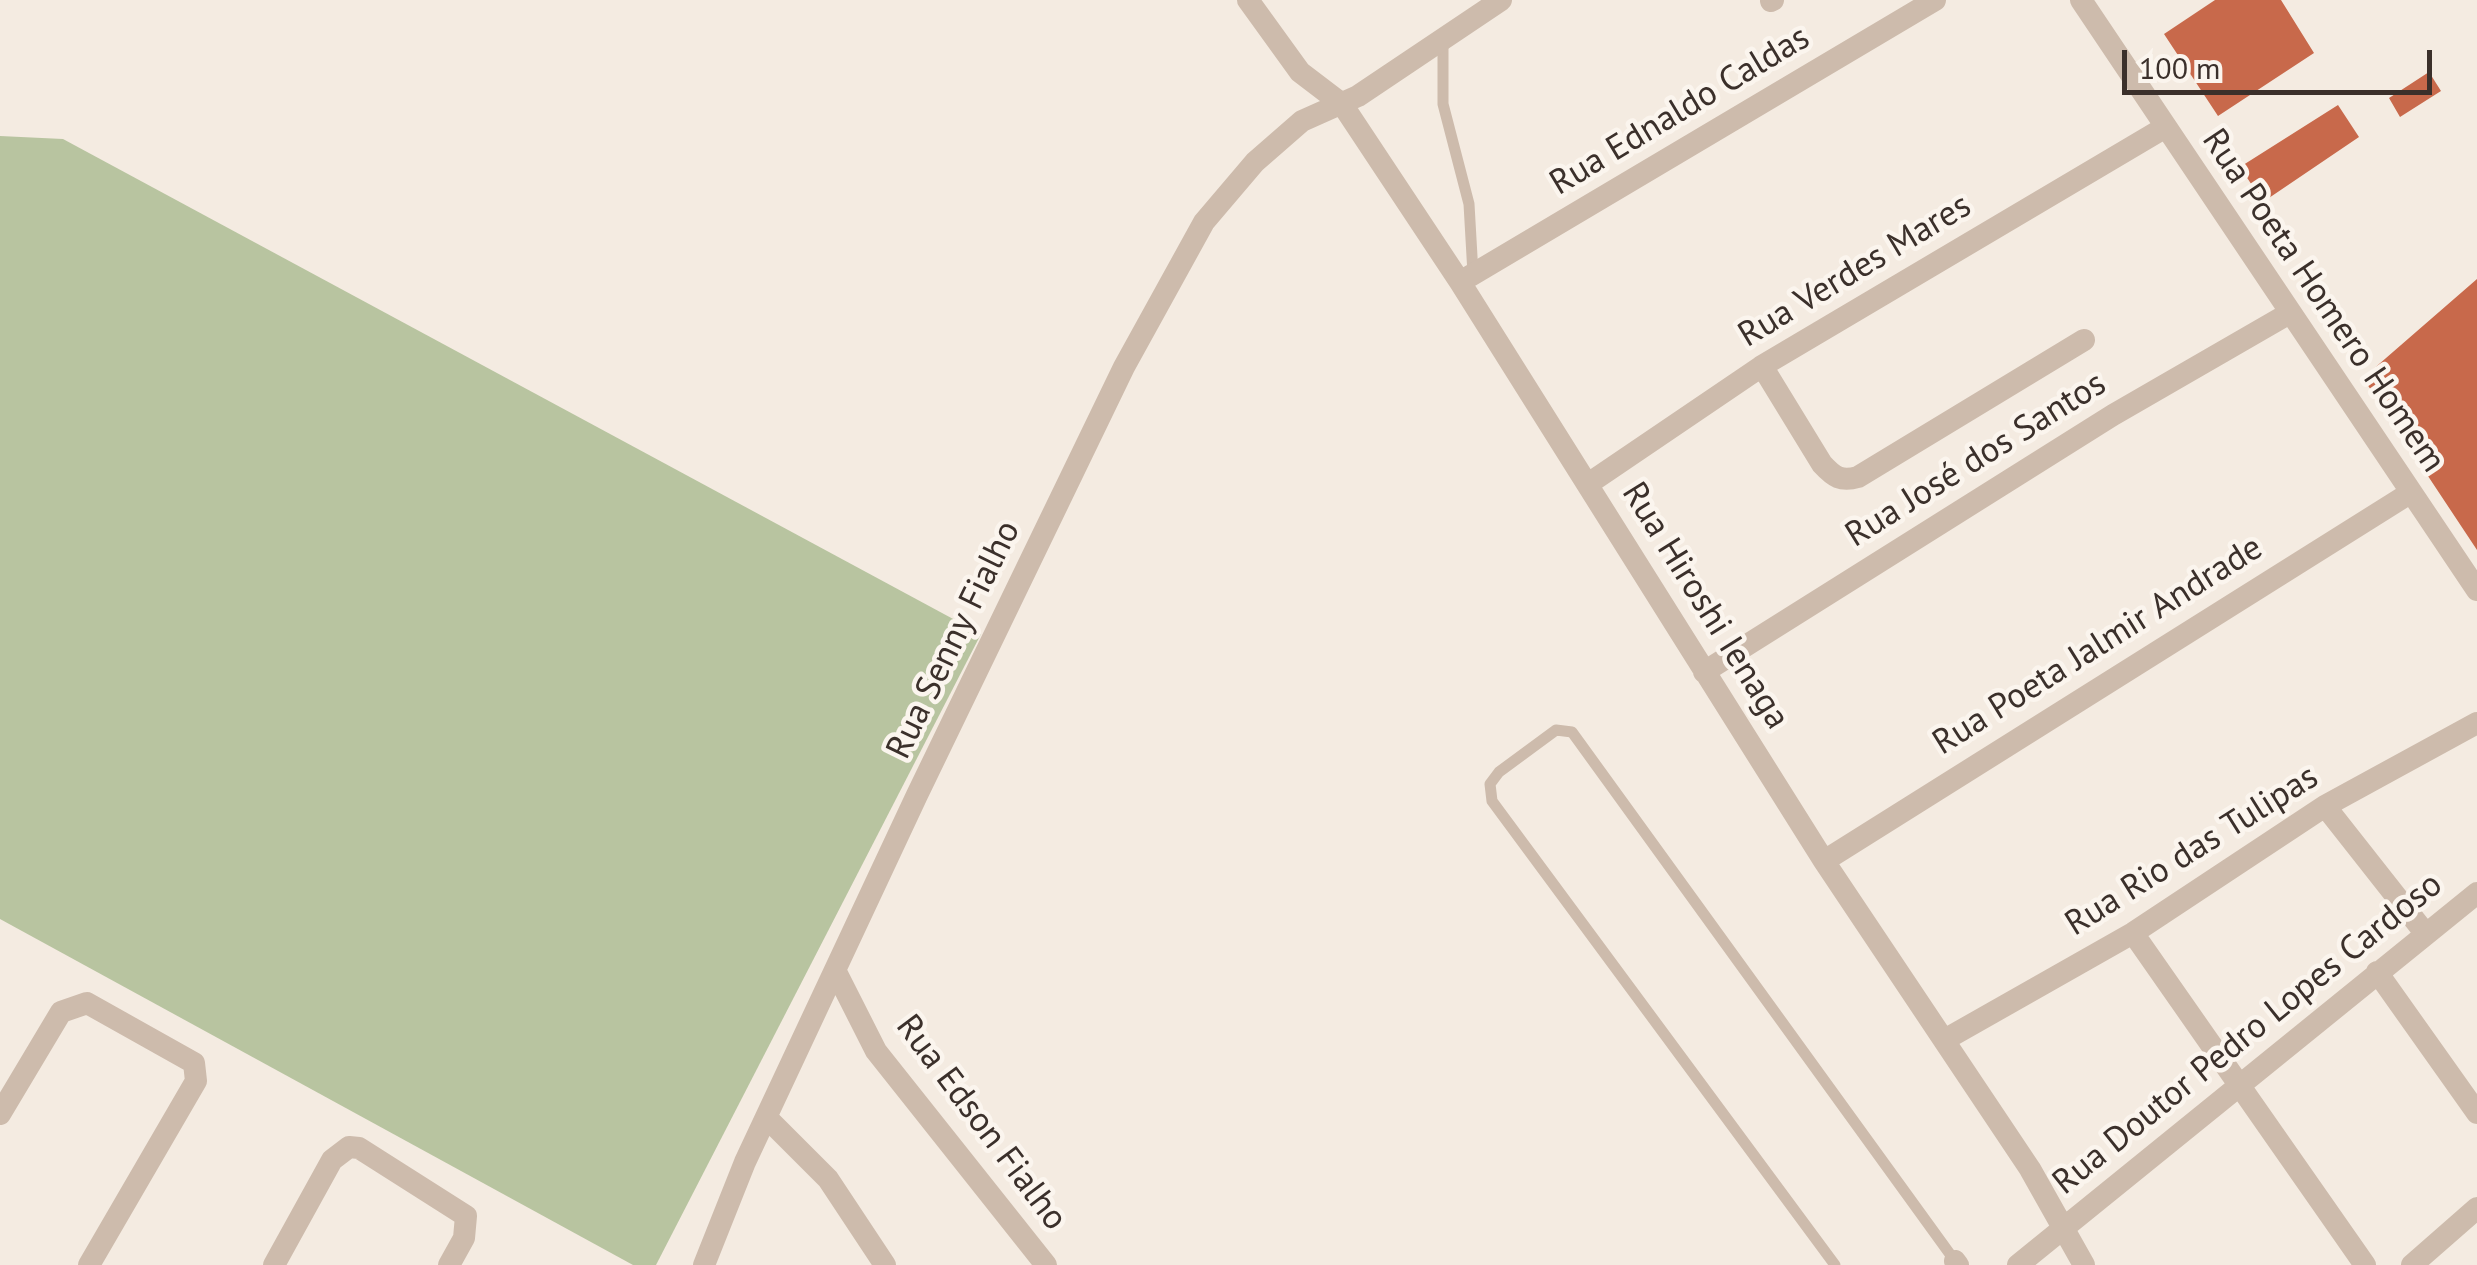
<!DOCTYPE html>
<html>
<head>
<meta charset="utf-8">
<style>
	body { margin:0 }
	#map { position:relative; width:2477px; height:1265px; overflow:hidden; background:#f4ebe1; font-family:"PT Sans",sans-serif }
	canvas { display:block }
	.scale { position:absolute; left:2122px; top:50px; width:310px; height:45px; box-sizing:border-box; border:5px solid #3b302b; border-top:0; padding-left:12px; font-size:30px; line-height:35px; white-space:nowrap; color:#3b302b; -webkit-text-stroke:8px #fbf5ee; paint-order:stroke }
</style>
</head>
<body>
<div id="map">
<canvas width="2477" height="1265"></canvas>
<div class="scale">100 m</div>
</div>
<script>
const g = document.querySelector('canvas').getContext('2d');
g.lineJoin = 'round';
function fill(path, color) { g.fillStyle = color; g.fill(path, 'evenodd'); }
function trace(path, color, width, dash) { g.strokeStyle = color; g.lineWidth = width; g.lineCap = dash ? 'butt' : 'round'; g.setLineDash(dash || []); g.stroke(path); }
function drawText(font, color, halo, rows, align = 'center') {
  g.font = font + ' "PT Sans",sans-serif'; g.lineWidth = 9; g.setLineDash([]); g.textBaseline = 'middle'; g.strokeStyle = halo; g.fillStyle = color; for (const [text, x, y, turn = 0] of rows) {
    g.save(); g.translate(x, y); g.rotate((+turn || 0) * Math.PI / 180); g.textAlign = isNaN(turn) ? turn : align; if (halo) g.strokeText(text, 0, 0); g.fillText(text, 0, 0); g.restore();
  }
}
const green = new Path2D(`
	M 0,136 L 63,139 L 981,634 L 656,1265 L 633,1265 L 0,919 Z`);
const building = new Path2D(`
	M 2215,0 L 2281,0 L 2314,53 L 2218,116 L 2164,34 Z
	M 2429,72 L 2441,91 L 2400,117 L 2389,98 Z
	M 2338,105 L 2359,137 L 2263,202 L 2240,167 Z
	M 2477,279 L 2477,550 L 2363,378 Z`);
const lane = new Path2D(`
	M 1443,42 L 1443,104 L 1469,204 L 1473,274
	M 1835,1265 L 1492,801 L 1490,784 L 1499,772 L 1556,730 L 1572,732 L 1955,1261`);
const street = new Path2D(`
	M 1248,0 L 1300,72 L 1342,104 L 1460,282 L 1824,861 L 2030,1169 L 2084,1265
	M 2081,0 L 2477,590
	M 1771,1 L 1773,0
	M 1460,282 L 1935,0
	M 1762,366 L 1822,464 C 1834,477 1841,482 1858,477 L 2084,340
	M 1588,484 L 1762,366 L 2164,128
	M 1704,672 L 2113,415 L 2288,314
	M 2325,806 L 2425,933
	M 1824,861 L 2410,493
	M 2133,933 L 2365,1265
	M 835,970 L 876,1051 L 1046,1265
	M 2377,972 L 2477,1113
	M 1946,1039 L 2133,933 L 2325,806 L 2477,723
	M 0,1114 L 61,1012 L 87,1003 L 194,1063 L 196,1081 L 89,1265
	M 767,1118 L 828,1179 L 885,1265
	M 1955,1261 L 1958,1265
	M 274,1265 L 332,1160 L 349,1147 L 359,1148 L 466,1216 L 464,1238 L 449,1265
	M 704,1265 L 745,1162 L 917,795 L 1124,367 L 1204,222 L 1255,162 L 1302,121 L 1358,96 L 1501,0
	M 2018,1265 L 2477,893
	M 2412,1265 L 2477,1208`);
const streetNames = [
	["Rua Ednaldo Caldas",1680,111,-31],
	["Rua Verdes Mares",1855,271,-31],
	["Rua Poeta Homero Homem",2323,301,56],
	["Rua José dos Santos",1976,460,-32],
	["Rua Hiroshi Ienaga",1705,606,58],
	["Rua Senny Fialho",954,640,-64],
	["Rua Poeta Jalmir Andrade",2098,646,-32],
	["Rua Rio das Tulipas",2192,851,-32],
	["Rua Doutor Pedro Lopes Cardoso",2248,1034,-39],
	["Rua Edson Fialho",981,1123,53]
];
fill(green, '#b8c4a0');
fill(building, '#c8694b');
trace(lane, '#cdbbac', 11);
trace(street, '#cdbbac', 22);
drawText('35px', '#3b302b', '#fbf5ee', streetNames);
</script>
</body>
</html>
